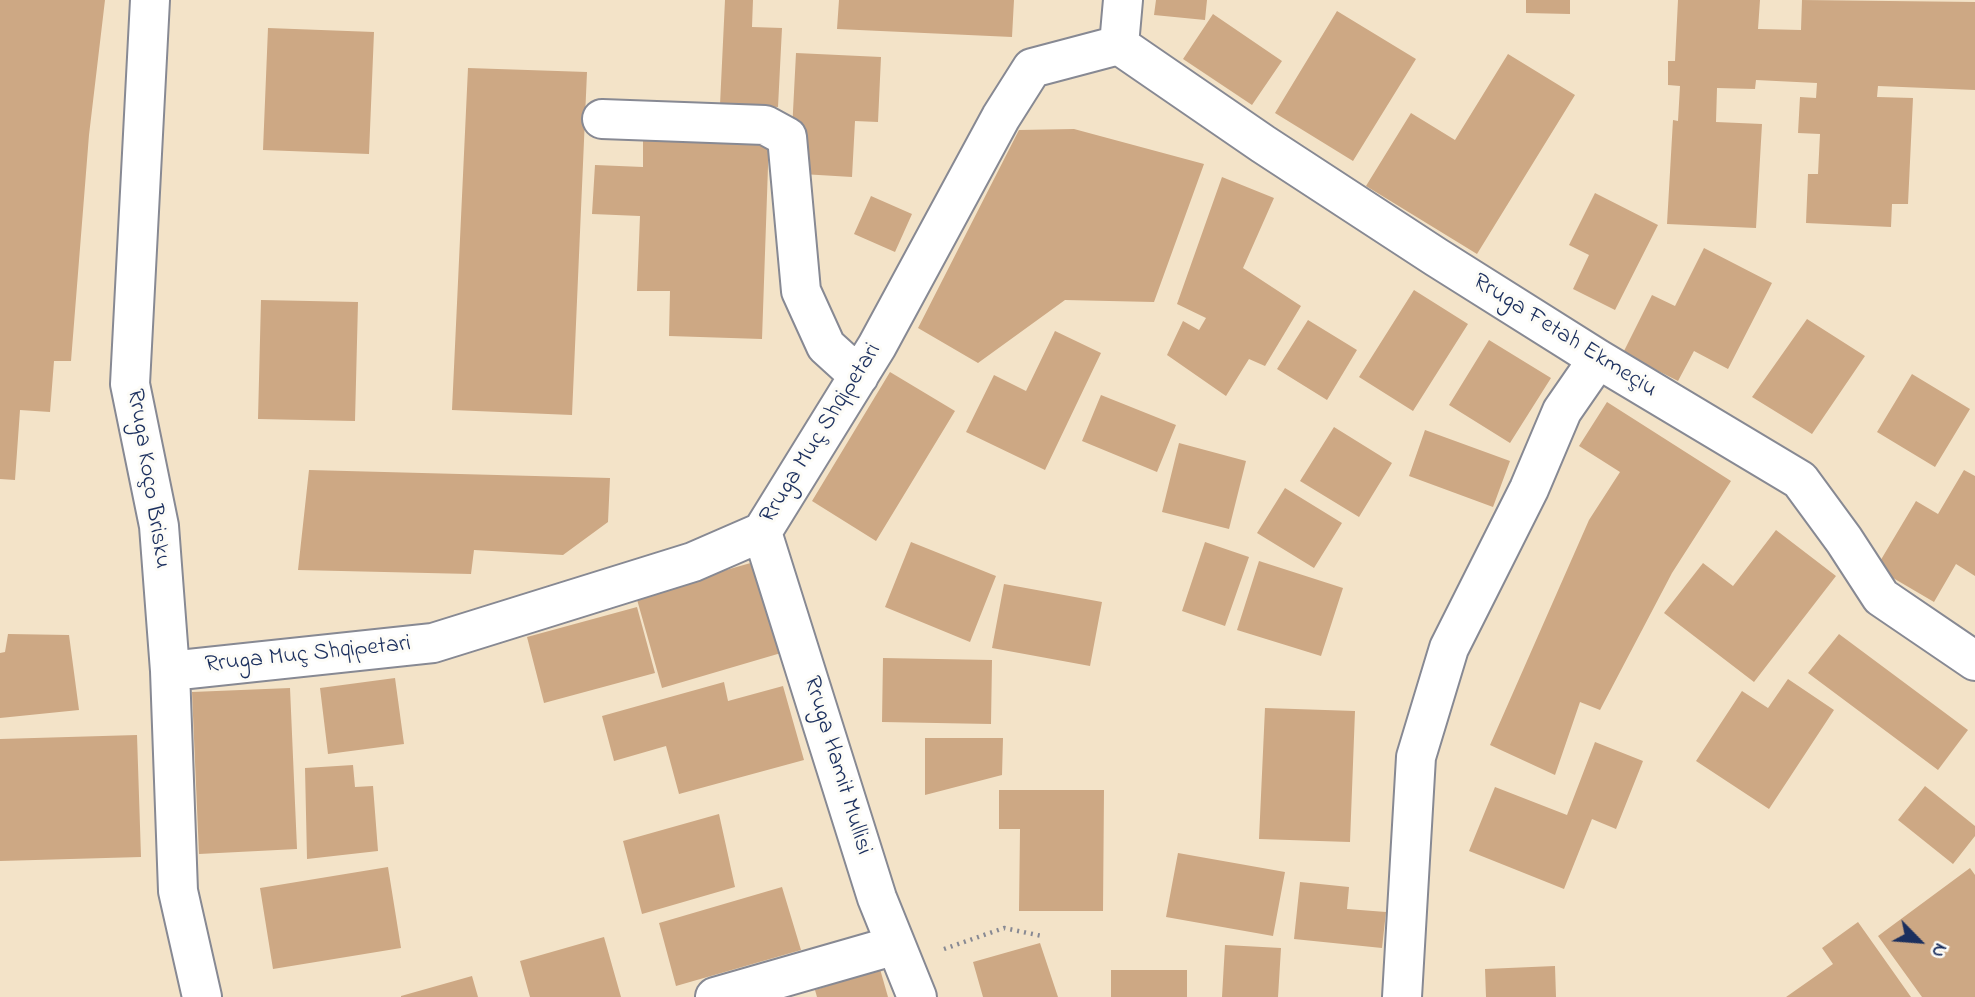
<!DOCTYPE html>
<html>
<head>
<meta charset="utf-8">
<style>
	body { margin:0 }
	#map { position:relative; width:1975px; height:997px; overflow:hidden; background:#f3e3c8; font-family:"Indie Flower",sans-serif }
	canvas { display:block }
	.north { position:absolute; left:1884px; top:906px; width:70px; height:70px; -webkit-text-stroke:5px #fdfcf7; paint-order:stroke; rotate:115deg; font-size:19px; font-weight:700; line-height:28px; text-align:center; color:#1b2f5e }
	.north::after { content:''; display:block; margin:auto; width:24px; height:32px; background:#1b2f5e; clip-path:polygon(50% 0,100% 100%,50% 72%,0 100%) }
</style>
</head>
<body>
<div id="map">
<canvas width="1975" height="997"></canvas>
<div class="north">N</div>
</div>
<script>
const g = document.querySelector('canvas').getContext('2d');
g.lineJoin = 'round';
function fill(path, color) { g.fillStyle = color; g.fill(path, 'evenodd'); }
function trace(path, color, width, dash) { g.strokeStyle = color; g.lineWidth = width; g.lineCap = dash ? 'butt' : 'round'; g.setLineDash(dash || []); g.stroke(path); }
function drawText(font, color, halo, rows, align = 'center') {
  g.font = font + ' "Indie Flower",sans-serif'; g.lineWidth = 6; g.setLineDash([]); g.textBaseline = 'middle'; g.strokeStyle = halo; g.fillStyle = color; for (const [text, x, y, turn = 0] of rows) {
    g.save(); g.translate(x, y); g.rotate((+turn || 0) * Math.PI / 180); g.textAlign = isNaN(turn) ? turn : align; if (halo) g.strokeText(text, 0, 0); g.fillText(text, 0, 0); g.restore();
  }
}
const building = new Path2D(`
	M 0,0 L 105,0 L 89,135 L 71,361 L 54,361 L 50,412 L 20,410 L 15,480 L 0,479 Z
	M 725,0 L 753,0 L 752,27 L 782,28 L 778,107 L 720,105 Z
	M 839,0 L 1014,0 L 1012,37 L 837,29 Z
	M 1156,0 L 1207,0 L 1205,20 L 1154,15 Z
	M 1526,0 L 1570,0 L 1570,14 L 1526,13 Z
	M 1678,0 L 1760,0 L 1758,29 L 1801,30 L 1802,0 L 1975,2 L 1975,90 L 1878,86 L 1877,97 L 1913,98 L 1908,204 L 1892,204 L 1891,227 L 1806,223 L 1808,174 L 1818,174 L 1820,134 L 1798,133 L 1800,97 L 1816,98 L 1817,83 L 1756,80 L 1755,89 L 1717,88 L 1716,122 L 1762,124 L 1756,228 L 1667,224 L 1673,120 L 1678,121 L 1680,86 L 1668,85 L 1668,61 L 1675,61 Z
	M 1337,11 L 1416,59 L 1353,161 L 1275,113 Z
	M 1213,14 L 1282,61 L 1252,105 L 1183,59 Z
	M 268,28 L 374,32 L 369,154 L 263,150 Z
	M 796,53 L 881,57 L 878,122 L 855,121 L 852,177 L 802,174 L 792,131 Z
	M 1508,54 L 1575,95 L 1477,254 L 1366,186 L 1411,113 L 1455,140 Z
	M 468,68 L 587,72 L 572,415 L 452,410 Z
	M 1074,129 L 1204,164 L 1154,302 L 1065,300 L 978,363 L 918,328 L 1019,130 Z
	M 643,134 L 769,138 L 762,339 L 669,336 L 670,291 L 637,291 L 640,216 L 592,214 L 595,165 L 643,167 Z
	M 1222,177 L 1274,198 L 1243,268 L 1301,306 L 1265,366 L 1249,359 L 1226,396 L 1167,355 L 1183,321 L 1199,330 L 1206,318 L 1177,304 Z
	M 1595,193 L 1658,225 L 1615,310 L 1573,289 L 1589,255 L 1569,245 Z
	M 871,196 L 912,214 L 895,252 L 854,234 Z
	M 1704,248 L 1772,283 L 1728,369 L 1694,351 L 1678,381 L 1623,353 L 1652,295 L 1675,306 Z
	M 1414,290 L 1468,324 L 1413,411 L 1359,377 Z
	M 261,300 L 358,302 L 355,421 L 258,419 Z
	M 1807,319 L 1865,356 L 1812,434 L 1752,397 Z
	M 1308,320 L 1357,350 L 1327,400 L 1277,369 Z
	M 1055,331 L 1101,353 L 1045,470 L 966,432 L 994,375 L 1026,391 Z
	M 1489,340 L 1551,378 L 1510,443 L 1449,405 Z
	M 890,372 L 955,411 L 876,541 L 812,501 Z
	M 1912,374 L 1970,409 L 1935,467 L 1877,432 Z
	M 1101,395 L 1176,425 L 1157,472 L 1082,441 Z
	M 1607,402 L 1731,481 L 1672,573 L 1600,710 L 1580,702 L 1555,775 L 1490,745 L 1589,520 L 1620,472 L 1579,446 Z
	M 1334,427 L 1392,463 L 1359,517 L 1300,481 Z
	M 1425,430 L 1510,461 L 1493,507 L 1409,476 Z
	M 1179,443 L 1246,461 L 1229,529 L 1162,512 Z
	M 309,470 L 610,478 L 608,522 L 563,555 L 474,550 L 471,574 L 298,570 Z
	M 1964,470 L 1975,476 L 1975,576 L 1956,564 L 1934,602 L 1876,568 L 1916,501 L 1938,514 Z
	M 1285,488 L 1342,523 L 1314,568 L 1257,533 Z
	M 1776,530 L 1836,576 L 1754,682 L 1664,613 L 1703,563 L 1733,586 Z
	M 911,542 L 996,576 L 970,642 L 885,607 Z
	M 1205,542 L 1249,557 L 1225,626 L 1182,611 Z
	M 1259,561 L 1343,588 L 1321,656 L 1237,630 Z
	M 754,562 L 781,653 L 662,688 L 636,596 Z
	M 1004,584 L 1102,602 L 1090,666 L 992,648 Z
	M 637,607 L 655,673 L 544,703 L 527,637 Z
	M 8,634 L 69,635 L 79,710 L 0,718 L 0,653 L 5,652 Z
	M 1839,634 L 1968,730 L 1938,770 L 1808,673 Z
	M 883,658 L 992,660 L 991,724 L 882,722 Z
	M 395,678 L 404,744 L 328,754 L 320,688 Z
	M 1788,679 L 1834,710 L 1769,809 L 1696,761 L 1742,691 L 1768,708 Z
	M 724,682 L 728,701 L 783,686 L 804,760 L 679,794 L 666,746 L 614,761 L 602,716 Z
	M 290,688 L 297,849 L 199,854 L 192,692 Z
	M 1265,708 L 1355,711 L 1350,842 L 1259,839 Z
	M 137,735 L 141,857 L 0,861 L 0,739 Z
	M 925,738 L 1003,738 L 1002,775 L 925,795 Z
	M 1595,742 L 1643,761 L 1616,829 L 1592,819 L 1564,889 L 1469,851 L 1495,787 L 1567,815 Z
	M 353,765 L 355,787 L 373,786 L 378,851 L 307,859 L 305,768 Z
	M 1925,786 L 1975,826 L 1975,836 L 1953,864 L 1898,820 Z
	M 999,790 L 1104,790 L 1103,911 L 1019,911 L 1020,829 L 999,829 Z
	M 719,814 L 735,887 L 642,914 L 623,841 Z
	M 1178,853 L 1285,872 L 1273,936 L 1166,917 Z
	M 388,867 L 401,948 L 273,969 L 260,888 Z
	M 1970,868 L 1975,875 L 1975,997 L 1922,997 L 1878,936 Z
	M 1300,882 L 1349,887 L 1347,909 L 1386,912 L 1382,948 L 1294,939 Z
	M 782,887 L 801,950 L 676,986 L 659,923 Z
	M 1858,922 L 1911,997 L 1786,997 L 1833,964 L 1822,948 Z
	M 604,937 L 621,997 L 530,997 L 520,961 Z
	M 1040,943 L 1058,997 L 983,997 L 973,962 Z
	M 1225,945 L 1281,948 L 1278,997 L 1222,997 Z
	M 1555,966 L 1556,997 L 1486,997 L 1485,969 Z
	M 880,969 L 888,997 L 817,997 L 815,990 Z
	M 1111,970 L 1187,970 L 1187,997 L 1111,997 Z
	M 472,976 L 478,997 L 401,997 L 401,996 Z`);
const path = new Path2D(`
	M 944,949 L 1004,928 L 1042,936`);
const minor = new Path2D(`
	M 150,0 L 130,384 L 159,526 L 170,671 L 178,891 L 202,997
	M 1119,45 L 1263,144 L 1436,257 L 1598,359 L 1800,480 L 1844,540 L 1881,597 L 1975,661
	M 602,119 L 765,125 L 787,137 L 801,291 L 826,346 L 859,376
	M 762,532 L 877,898 L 917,997
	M 170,671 L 433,643 L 693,562 L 762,532 L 877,346 L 1001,117 L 1032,68 L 1119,45 L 1123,0
	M 715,997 L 896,945
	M 1402,997 L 1416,757 L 1449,648 L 1529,489 L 1562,411 L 1598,359`);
const streetNames = [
	["Rruga Fetah Ekmeçiu",1564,337,32],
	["Rruga Muç Shqipetari",822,434,-58],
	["Rruga Koço Brisku",147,479,81],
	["Rruga Muç Shqipetari",308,656,-6],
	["Rruga Hamit Mullisi",836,766,73]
];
fill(building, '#cda884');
trace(minor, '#878993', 42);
trace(path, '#878993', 4.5, [2, 5]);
trace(minor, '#fff', 38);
drawText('24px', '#1b2f5e', '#fdfcf7', streetNames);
</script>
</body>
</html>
